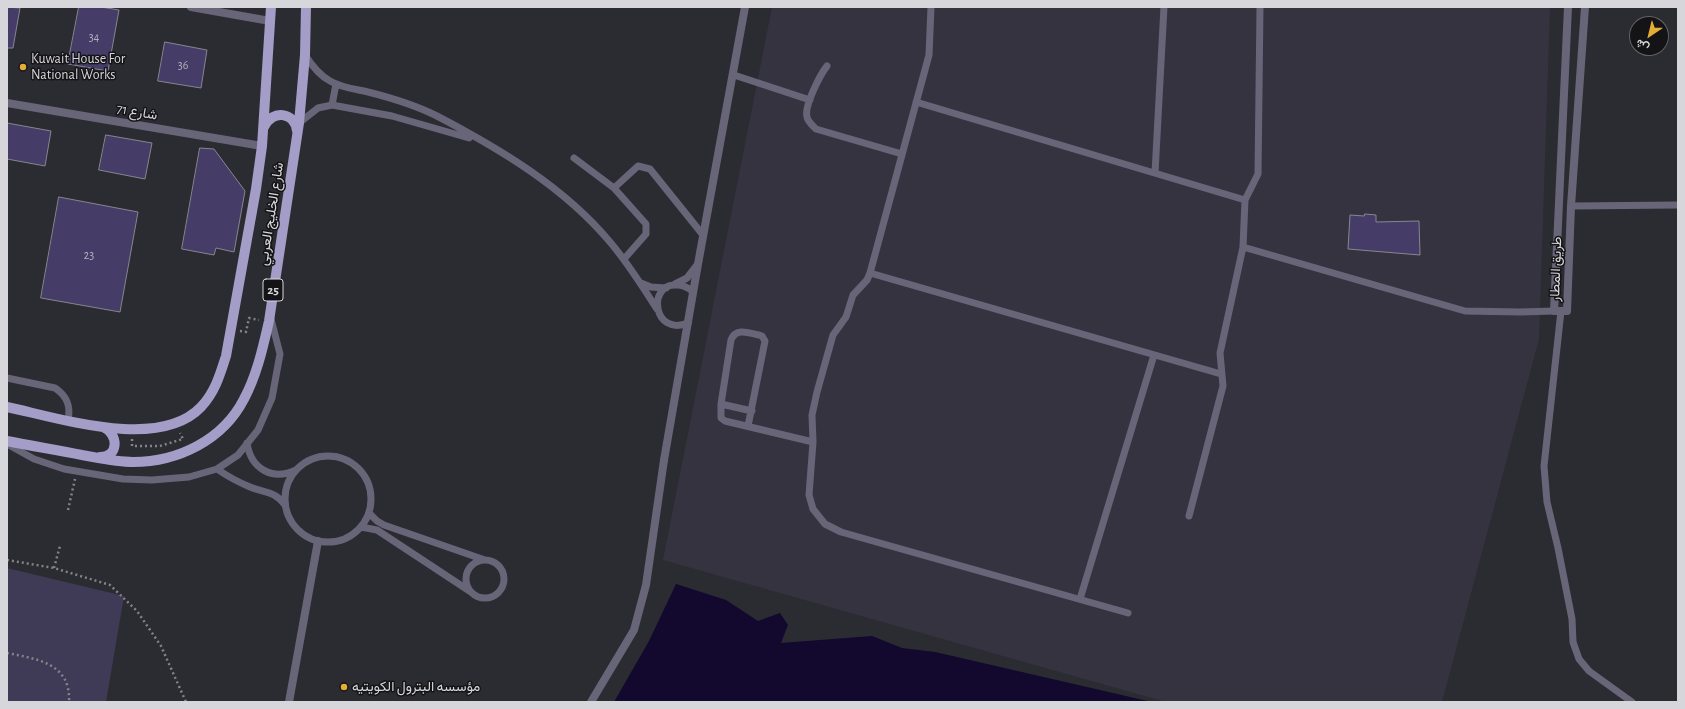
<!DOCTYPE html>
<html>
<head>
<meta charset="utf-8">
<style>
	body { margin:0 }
	#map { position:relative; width:1685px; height:709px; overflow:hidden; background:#2b2b32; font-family:"Alegreya Sans",Vazirmatn,sans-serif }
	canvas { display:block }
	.frame { position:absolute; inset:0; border:8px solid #d7d6db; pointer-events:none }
	.north { position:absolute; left:1629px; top:16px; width:40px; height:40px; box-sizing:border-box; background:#141417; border:1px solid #626265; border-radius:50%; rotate:215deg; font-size:11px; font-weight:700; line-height:16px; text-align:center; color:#d7d6db }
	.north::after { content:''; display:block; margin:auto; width:14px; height:18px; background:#e6ad36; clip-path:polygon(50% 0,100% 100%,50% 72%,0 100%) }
</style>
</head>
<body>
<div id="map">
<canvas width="1685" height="709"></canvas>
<div class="frame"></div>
<div class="north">ش</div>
</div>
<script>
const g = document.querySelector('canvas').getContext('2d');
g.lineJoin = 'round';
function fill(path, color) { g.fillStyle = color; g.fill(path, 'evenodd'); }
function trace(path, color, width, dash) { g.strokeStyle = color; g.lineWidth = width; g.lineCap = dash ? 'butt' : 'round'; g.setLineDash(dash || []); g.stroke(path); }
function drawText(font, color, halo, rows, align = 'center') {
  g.font = font + ' "Alegreya Sans",Vazirmatn,sans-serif'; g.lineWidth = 3; g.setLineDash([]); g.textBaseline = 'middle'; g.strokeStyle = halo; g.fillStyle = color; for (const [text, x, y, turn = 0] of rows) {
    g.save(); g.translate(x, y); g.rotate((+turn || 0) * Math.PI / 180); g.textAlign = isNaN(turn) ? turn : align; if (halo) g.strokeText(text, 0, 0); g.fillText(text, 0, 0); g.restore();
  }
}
const built = new Path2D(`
	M 772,7 L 1550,7 L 1539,339 L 1442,702 L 1166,702 L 663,560 Z`);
const green = new Path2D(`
	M 7,568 L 124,596 L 106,702 L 7,702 Z`);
const water = new Path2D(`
	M 676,584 L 726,600 L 758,621 L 780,613 L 788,625 L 781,643 L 872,636 L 902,648 L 935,652 L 1152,702 L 614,702 L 649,641 Z`);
const building = new Path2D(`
	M 7,7 L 20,8 L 13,48 L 7,48 Z
	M 79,7 L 101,7 L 119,10 L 108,71 L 68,64 Z
	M 165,42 L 207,50 L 201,88 L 158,81 Z
	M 7,123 L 51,131 L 45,166 L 7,159 Z
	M 106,135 L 152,143 L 145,179 L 99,170 Z
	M 200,148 L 214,149 L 245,191 L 234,252 L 216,248 L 214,255 L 182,249 Z
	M 59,197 L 138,212 L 120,312 L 41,298 Z
	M 1365,214 L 1376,215 L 1376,222 L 1419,221 L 1420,255 L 1348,249 L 1350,215 L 1364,216 Z`);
const path = new Path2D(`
	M 240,331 L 246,332 L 249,318 L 259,320
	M 132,439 L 132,446 L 160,446 L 183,439 L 180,433
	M 68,510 L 75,479
	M 7,560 L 54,568 L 110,585 L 137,611 L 161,646 L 186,702
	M 54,568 L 60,546
	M 7,653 C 37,659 71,663 69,702`);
const service = new Path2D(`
	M 931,7 L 929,55 L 870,273 L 867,280 L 853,295 L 846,317 L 833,335 L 817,392 L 812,415 L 813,442 L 809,495 L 813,509 L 825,524 L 841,532 L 1128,613
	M 305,55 C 312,66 319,75 330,81 C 342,88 355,89 368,92 C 392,98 415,105 437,116 C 500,149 564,187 610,242 C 628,263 642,286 657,309
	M 827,66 C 820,75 804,106 807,117 C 808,122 813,126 816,129 L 902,154
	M 734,75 L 810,100
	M 916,102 L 1245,200
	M 332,105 L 336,84
	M 299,123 L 318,108 L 332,105 L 392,116 L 469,138
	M 574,158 L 614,188 L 646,224 L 646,234 L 624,259
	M 1155,173 L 1164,7
	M 614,188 L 638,166 L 650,169 L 703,235
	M 1571,206 L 1678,205
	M 1243,247 L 1465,311 L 1520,312 L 1554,311
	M 870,273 L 1221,374
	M 641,283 L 651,287 L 666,288
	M 675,284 L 687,278 L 697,265
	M 1561,311 L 1544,466 L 1547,502 L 1558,548 L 1572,619 L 1573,642 L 1579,659 L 1589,671 L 1632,702
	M 688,323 C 653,337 647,284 676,285 C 683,285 688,287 693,292
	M 7,378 L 55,388 C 67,396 71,406 68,420
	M 721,404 L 752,411
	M 748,426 L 765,341 L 762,336 L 759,335 C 749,333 736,327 731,340 L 721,404 L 721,418 L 725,421 L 813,442
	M 247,443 C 251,469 272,481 296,470
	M 7,444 L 34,459 L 64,469 L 123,479 L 152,480 L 189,477 L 217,469 L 238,455 L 258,430 L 272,398 L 280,354 L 271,319
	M285 499a43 43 0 1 1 86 0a43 43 0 1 1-86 0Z
	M 217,469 C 227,476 238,482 250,487 C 265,493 275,491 285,505
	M 369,513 L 377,521 L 384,525 L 485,560
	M 1189,516 L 1223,386 L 1220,353 L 1243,247 L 1245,200 L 1258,174 L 1260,7
	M 361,527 L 377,530 L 471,592
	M466 579a19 19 0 1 1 38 0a19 19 0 1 1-38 0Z
	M 1080,599 L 1154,355`);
const pedestrian = new Path2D(`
	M 289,702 L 318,541
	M 591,702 L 634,630 L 646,585 L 664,460`);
const minor = new Path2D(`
	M 191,7 L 270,21
	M 1568,7 L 1554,311 L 1567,311 L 1571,206 L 1585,7
	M 7,103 L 262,146
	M 664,460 L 698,264 L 745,7`);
const primary = new Path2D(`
	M 264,127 C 272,109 295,112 297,131
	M 7,407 C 59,418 159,451 201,407 C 215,392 220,375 226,356 L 256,189 L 262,146 L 271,7
	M 7,441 C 32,446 57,450 82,455 C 99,458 117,462 133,462 C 178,462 223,440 244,399 C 257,375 263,347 269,321 L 299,123 L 305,55 L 306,7
	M 100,457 C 119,457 119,434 103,427`);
const markers = [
	[23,67,4,"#e6ad36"],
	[344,687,4,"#e6ad36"]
];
const numberNames = [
	["34",94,37],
	["36",183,65],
	["23",89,255]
];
const shields = [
	[273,290,20]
];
const shieldNames = [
	["25",273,290]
];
const poiNames = [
	["Kuwait House For",31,59],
	["National Works",31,75],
	["مؤسسه البترول الكويتيه",352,687]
];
const streetNames = [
	["شارع 71",137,112,10],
	["شارع الخليج العربي",271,214,-81],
	["طريق المطار",1556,269,-88]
];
fill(built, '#353340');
fill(green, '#3f3b56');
fill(water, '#13082e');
fill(building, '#453d68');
trace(building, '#87868e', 1);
trace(path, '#848389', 2.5, [2, 3]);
trace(service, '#686579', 7);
trace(pedestrian, '#686579', 8);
trace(minor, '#686579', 8);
trace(primary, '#a39dc7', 10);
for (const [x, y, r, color] of markers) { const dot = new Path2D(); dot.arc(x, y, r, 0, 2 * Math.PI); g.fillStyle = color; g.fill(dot); trace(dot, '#141417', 1.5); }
drawText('12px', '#b2b0be', null, numberNames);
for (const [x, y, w] of shields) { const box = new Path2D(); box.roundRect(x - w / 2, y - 11, w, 22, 3); g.fillStyle = '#141417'; g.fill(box); trace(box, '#d7d6db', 1); }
drawText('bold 13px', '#d7d6db', null, shieldNames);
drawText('14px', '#d7d6db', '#141417', poiNames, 'left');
drawText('14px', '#d7d6db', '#141417', streetNames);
</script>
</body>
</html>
